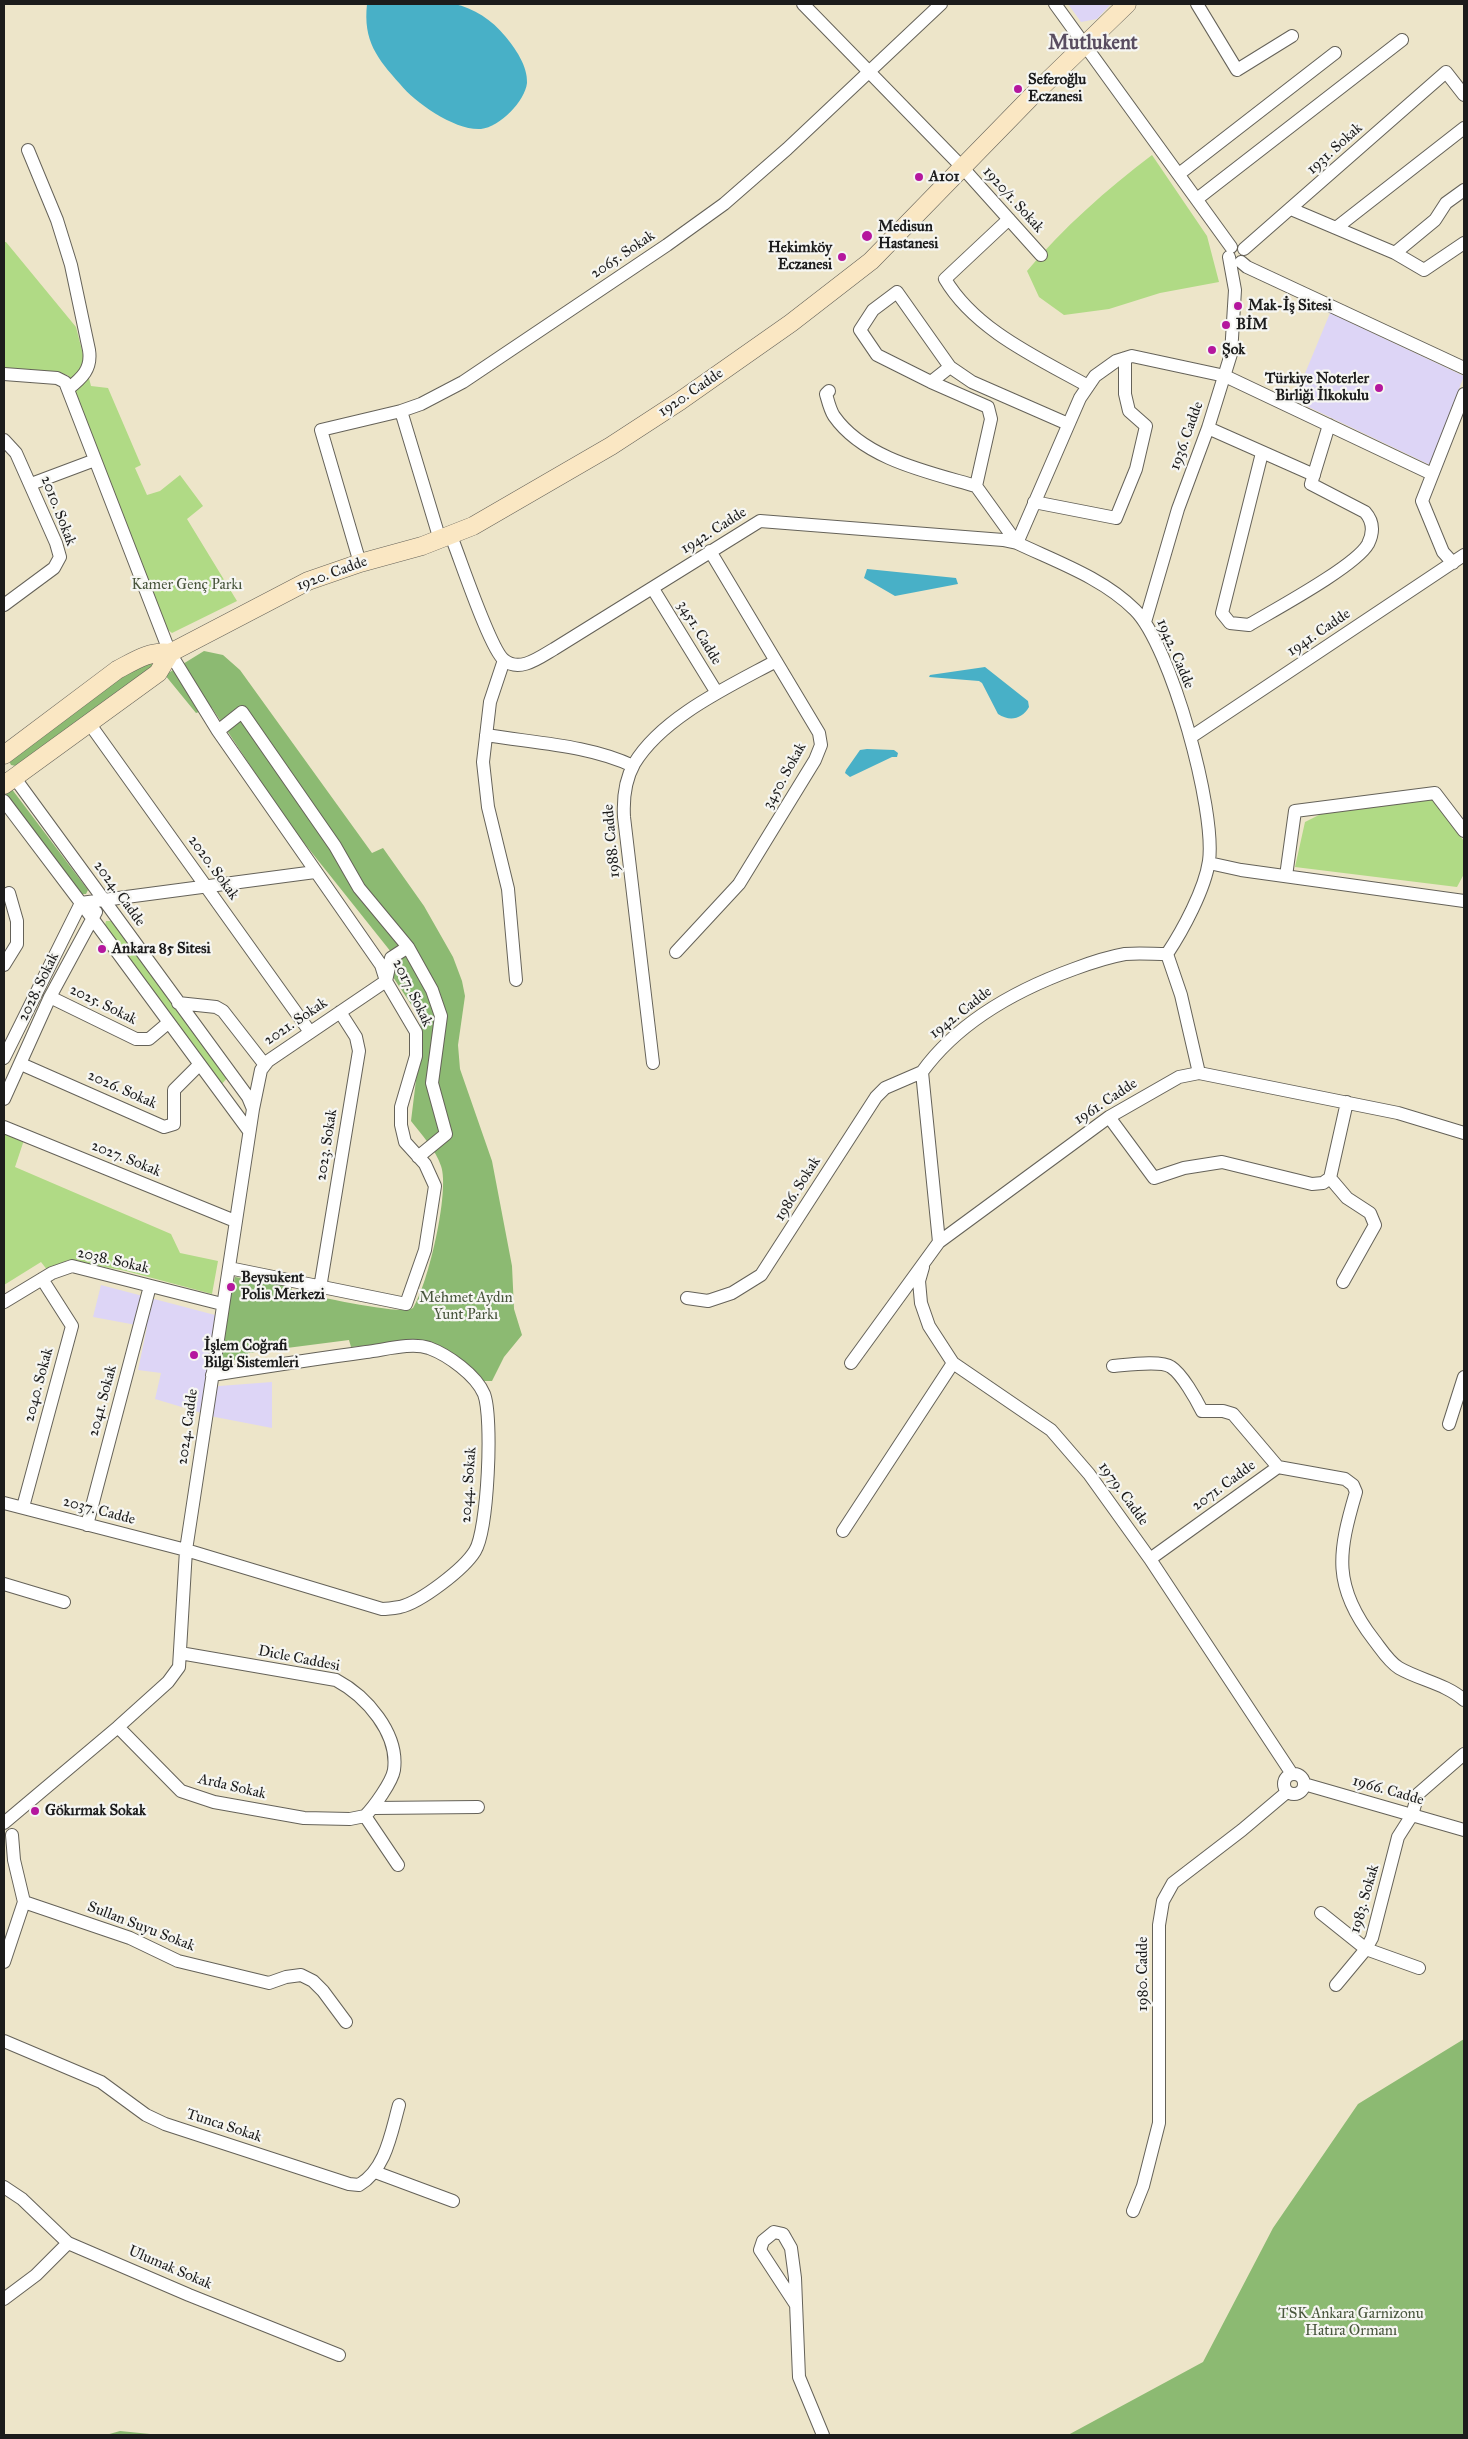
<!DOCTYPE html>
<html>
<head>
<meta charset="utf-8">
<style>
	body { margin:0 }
	#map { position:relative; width:1468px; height:2439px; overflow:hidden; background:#ede5c9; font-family:"IM FELL Great Primer",serif }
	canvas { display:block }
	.frame { position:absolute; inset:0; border:5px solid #1c1c1c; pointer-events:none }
</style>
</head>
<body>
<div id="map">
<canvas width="1468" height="2439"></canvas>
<div class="frame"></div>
</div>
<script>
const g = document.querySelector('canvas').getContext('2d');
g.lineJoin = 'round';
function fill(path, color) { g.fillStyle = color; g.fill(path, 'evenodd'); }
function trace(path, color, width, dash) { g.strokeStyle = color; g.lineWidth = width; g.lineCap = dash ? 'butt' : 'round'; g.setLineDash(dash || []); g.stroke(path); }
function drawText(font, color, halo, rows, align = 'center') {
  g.font = font + ' "IM FELL Great Primer",serif'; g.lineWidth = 4.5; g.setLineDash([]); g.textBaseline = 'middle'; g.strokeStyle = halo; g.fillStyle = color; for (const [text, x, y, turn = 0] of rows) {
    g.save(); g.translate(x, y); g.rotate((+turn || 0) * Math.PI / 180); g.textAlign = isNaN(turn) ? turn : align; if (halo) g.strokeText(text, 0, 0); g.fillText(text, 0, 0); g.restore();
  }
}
const built = new Path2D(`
	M 1068,4 L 1111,4 L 1097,19 L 1081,22 Z
	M 1330,313 L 1464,376 L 1430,465 L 1294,400 Z
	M 101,1285 L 215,1315 L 206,1387 L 272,1382 L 272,1428 L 215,1417 L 155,1399 L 161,1373 L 138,1370 L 147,1327 L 93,1317 Z`);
const green = new Path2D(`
	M 1152,155 L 1207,236 L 1219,282 L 1160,293 L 1109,309 L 1064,315 L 1039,297 L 1027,271 C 1063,228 1107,189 1152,155 Z
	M 4,242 L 6,242 L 76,327 L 91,386 L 108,388 L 141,465 L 135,468 L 147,495 L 160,491 L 180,475 L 203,506 L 187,519 L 237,601 L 172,633 L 167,629 L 68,375 L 4,368 Z
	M 1432,798 L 1464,841 L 1464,874 L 1457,887 L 1295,867 L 1305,822 L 1321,814 Z
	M 106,921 L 112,921 L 227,1078 L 222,1084 L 105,925 Z
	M 4,1120 L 27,1131 L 15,1167 L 171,1234 L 180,1253 L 218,1261 L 212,1294 L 126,1271 L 68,1260 L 48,1271 L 41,1262 L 4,1285 Z`);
const forest = new Path2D(`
	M 204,651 L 223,655 L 240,670 L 372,853 L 383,848 L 424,906 L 453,957 L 462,981 L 465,996 L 458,1045 L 460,1069 L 492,1161 L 512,1266 L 514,1309 L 522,1335 L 504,1357 L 492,1381 L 484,1381 L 460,1361 L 413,1341 L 351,1347 L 349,1340 L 248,1353 L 247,1358 L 225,1362 L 218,1356 L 235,1277 L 290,1286 L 293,1291 C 312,1295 401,1316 413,1308 C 428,1285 450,1191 441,1166 C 436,1150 421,1134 411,1121 L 422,1031 L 418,1015 L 393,977 L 395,957 L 289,824 L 212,708 L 196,713 L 165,675 Z
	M 157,656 L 159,662 L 16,766 L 11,765 L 9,761 L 114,678 Z
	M 11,788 L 88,890 L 86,894 L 82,894 L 5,793 Z
	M 1464,2039 L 1464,2435 L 1068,2435 L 1203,2362 L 1273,2228 L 1358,2104 Z
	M 120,2431 L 160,2435 L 106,2435 Z`);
const water = new Path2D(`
	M 367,4 C 387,4 407,4 428,4 C 436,4 446,2 454,4 C 474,8 492,20 505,36 C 515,48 528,66 527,83 C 525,101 500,127 481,129 C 456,131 415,103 400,84 C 377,58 363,41 367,4 Z
	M 867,569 L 956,578 L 958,584 L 895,596 L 864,578 Z
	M 985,667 L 1028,701 L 1029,707 C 1022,719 1010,722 998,714 L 982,683 L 979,681 L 929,677 L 930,675 Z
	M 867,749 L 894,750 L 898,753 L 897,757 L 892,757 L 850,777 L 845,773 L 846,770 L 860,750 Z`);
const street = new Path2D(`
	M 803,4 L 962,167 L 1041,255
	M 1055,4 L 1231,247
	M 1197,4 L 1237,70 L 1292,36
	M 28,150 L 57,220 L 71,265 L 89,350 C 92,369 82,378 68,389
	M 1179,174 L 1335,53
	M 1197,199 L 1402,40
	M 1291,209 L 1395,253 L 1424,270 L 1464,243
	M 1009,219 L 945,279 C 975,330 1038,358 1088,386
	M 1336,228 L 1464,128
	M 1244,249 L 1446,72 L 1464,95
	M 1395,253 L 1435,220 L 1446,203 L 1464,190
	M 1241,262 L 1247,267 L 1464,368
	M 950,367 L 931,382 L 988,407 L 991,419 L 976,486 L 1017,543
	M 4,374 L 57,378 L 65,382 L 170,653 L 218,731 L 381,965 L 386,981 L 416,1032 L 416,1056 L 401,1107 L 401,1125 L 405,1142 L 425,1164 L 435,1186 L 425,1250 L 406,1304 L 229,1268
	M 931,382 L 877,355 L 860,330 L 873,310 L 897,292 L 950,367 L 972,382 L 1068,424
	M 829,391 L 826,394 C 828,401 830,410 834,416 C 864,459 928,472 976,486
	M 1208,428 L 1314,475
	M 4,440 L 16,453 L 56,543 L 60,557 L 54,568 L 4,605
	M 1262,453 L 1222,613 L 1230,623 L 1249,625 C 1274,610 1356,566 1368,544 C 1374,532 1373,521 1365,512 L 1311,484 L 1329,425
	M 31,484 L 95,460
	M 1034,502 L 1116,518 L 1136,469 L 1146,426 L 1129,411 L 1125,394 L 1125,358
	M 451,536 C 460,558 490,649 504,660 C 520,673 540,657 554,649 L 760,521 L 1003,540 L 1017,543 C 1057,562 1103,578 1135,610 C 1171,646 1216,810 1209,861 C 1205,889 1183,930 1167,954
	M 440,540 L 401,411 L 421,404 L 463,382 L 667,245 L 724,204 L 787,149 L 941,4
	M 1017,543 L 1080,398 L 1095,376 L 1116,361 L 1132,356 L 1225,376 L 1432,474
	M 360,563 L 321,430 L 401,411
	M 1453,563 L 1443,552 L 1422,501 L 1464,394
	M 653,589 L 717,693
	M 1145,622 L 1178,509 L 1208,428 L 1231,354 L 1235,290 L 1229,257
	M 504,660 L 490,702 L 483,762 L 488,807 L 508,889 L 516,980
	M 89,723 L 310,1032
	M 218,731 L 242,712 L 335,846 L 359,888 L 408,947 L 432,990 L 441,1016 L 432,1083 L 446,1134 L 418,1157
	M 486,735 C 534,743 589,745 633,766
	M 1191,737 L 1464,555
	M 4,801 L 81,903 L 249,1131
	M 1209,863 L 1241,870 L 1464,901
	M 1286,876 L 1295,811 L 1435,793 L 1464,831
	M 676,952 L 739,884 L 815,760 L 821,745 L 819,733 L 710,551
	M 1167,954 L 1181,995 L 1199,1073
	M 4,965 L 17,944 L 17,921 L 9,893
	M 50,997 L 136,1039 L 149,1039 L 168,1023
	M 178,1003 L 216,1007 L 223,1011 L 265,1065
	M 4,1058 L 81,903 L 315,872
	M 653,1063 L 624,817 C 623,799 625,780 634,764 C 662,717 730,686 776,661
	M 21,1064 L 164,1127 L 174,1124 L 174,1090 L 199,1065
	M 4,1099 L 50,997 L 96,912
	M 253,1109 L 261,1070 L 268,1061 L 386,981 L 391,958 L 408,947
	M 1109,1117 L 1154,1178 L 1184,1168 L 1222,1162 L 1312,1184 L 1323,1183 L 1330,1178 L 1347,1102
	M 4,1127 L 235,1221
	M 1330,1178 L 1347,1198 L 1370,1213 L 1375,1225 L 1343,1282
	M 939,1242 L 922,1072 C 959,1021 1016,990 1074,969 C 1090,963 1108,957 1125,954 C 1139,953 1153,954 1167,954
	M 923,1267 L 919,1281 L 921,1303 L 929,1326 L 953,1363 L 1051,1430 L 1089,1474 L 1150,1559 L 1292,1774
	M 320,1288 L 359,1051 L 356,1037 L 340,1012
	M 687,1298 L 708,1301 L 732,1293 L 761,1275 L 876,1097 L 885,1088 L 922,1072
	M 4,1302 L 52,1273 L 72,1266 L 222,1304
	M 851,1363 L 939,1242 L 1109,1117 L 1179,1077 L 1199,1073 L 1398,1113 L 1464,1133
	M 1113,1366 C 1126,1365 1161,1360 1171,1367 C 1182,1374 1196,1399 1202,1411 L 1223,1411 L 1233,1414 L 1278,1467
	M 1449,1424 L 1464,1377
	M 4,1503 L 186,1550 L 382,1609 C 388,1609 394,1608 400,1607 C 421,1602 464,1569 475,1551 C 488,1530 493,1417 484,1394 C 476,1375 448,1355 429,1348 C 411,1342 384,1350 366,1352 C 314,1359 263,1367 212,1375
	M 23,1507 L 72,1326 L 42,1279
	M 87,1525 L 150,1286
	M 843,1531 L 953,1363
	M 1150,1559 L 1278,1467 L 1345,1479 L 1353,1485 L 1356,1492 C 1338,1553 1332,1586 1374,1640 C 1381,1649 1389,1662 1399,1668 C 1420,1680 1446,1684 1464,1700
	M 4,1584 L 64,1602
	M 180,1653 L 336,1680 C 366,1696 399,1733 394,1770 C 392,1782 374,1807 365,1816 L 398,1865
	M 118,1727 L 181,1791 L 214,1802 L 304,1818 L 350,1819 L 365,1816
	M1284 1784a10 10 0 1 1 20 0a10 10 0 1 1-20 0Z
	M 1304,1784 L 1464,1830
	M 374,1808 L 478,1807
	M 4,1823 L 118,1727 L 168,1682 L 179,1667 L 186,1550 L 253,1109 L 248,1097 L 14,777
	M 24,1902 L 130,1938 L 178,1961 L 269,1983 L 286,1977 L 301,1975 L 313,1981 L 323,1991 L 346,2022
	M 1321,1913 L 1366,1949 L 1419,1968
	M 4,1962 L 24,1902 L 14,1860 L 12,1835
	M 1336,1985 L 1366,1949 L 1372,1938 L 1398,1837 L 1412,1815 L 1418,1794 L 1464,1754
	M 4,2041 L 101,2082 L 146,2115 L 165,2124 L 349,2184 L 359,2185 C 386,2169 391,2133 399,2105
	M 375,2172 L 453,2201
	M 4,2187 L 22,2199 L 68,2243 L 189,2295 L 339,2355
	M 1133,2211 L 1143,2186 L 1159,2123 L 1159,1925 L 1163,1901 L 1173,1883 L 1242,1830 L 1287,1792
	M 4,2299 L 36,2275 L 68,2243
	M 796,2305 L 760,2250 L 763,2241 L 774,2232 L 783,2234 L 791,2248 L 795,2278 L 799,2377 L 823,2435`);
const secondary = new Path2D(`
	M 4,755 L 117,670 C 134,661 150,650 170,653 L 308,581 L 360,563 L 422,546 L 473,526 L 611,446 L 680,401 L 791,323 L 871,261 L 1030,98 L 1127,4
	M 4,785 L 158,673 L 170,653`);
const markers = [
	[1018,89,5,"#b5179e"],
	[919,177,5,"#b5179e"],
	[867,236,6,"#b5179e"],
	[842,257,5,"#b5179e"],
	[1238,306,5,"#b5179e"],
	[1226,325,5,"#b5179e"],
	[1212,350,5,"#b5179e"],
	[1379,388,5,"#b5179e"],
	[102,949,5,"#b5179e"],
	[231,1287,5,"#b5179e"],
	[194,1355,5,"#b5179e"],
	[35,1811,5,"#b5179e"]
];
const poiNames = [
	["Seferoğlu",1028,80],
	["Eczanesi",1028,97],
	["A101",929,177],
	["Medisun",878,227],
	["Hastanesi",878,244],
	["Hekimköy",832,248,"right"],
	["Eczanesi",832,265,"right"],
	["Mak-İş Sitesi",1248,306],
	["BİM",1236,325],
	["Şok",1222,350],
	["Türkiye Noterler",1369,379,"right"],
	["Birliği İlkokulu",1369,396,"right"],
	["Ankara 85 Sitesi",112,949],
	["Beysukent",241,1278],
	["Polis Merkezi",241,1295],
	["İşlem Coğrafi",204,1346],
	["Bilgi Sistemleri",204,1363],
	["Gökırmak Sokak",45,1811]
];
const streetNames = [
	["1931. Sokak",1335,149,-42],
	["1920/1. Sokak",1013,200,48],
	["2065. Sokak",623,255,-34],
	["1920. Cadde",691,393,-34],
	["1936. Cadde",1187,436,-70],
	["2010. Sokak",58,511,69],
	["1942. Cadde",714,531,-32],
	["1920. Cadde",332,574,-20],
	["3451. Cadde",699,633,59],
	["1941. Cadde",1319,633,-34],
	["1942. Cadde",1175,654,67],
	["3450. Sokak",785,776,-61],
	["1988. Cadde",612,841,-95],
	["2020. Sokak",213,868,54],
	["2024. Cadde",119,894,54],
	["2028. Sokak",39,987,-64],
	["2017. Sokak",412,993,64],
	["2025. Sokak",103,1005,26],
	["1942. Cadde",961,1013,-38],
	["2021. Sokak",296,1022,-34],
	["2026. Sokak",122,1090,24],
	["1961. Cadde",1106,1102,-33],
	["2023. Sokak",327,1145,-81],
	["2027. Sokak",126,1159,22],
	["1986. Sokak",798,1189,-58],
	["2038. Sokak",113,1261,13],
	["2040. Sokak",39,1385,-75],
	["2041. Sokak",103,1401,-75],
	["2024. Cadde",188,1427,-82],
	["2044. Sokak",469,1485,-86],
	["2071. Cadde",1224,1486,-36],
	["1979. Cadde",1123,1494,54],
	["2037. Cadde",99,1511,15],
	["Dicle Caddesi",299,1659,11],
	["Arda Sokak",232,1787,13],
	["1966. Cadde",1388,1791,16],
	["1983. Sokak",1365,1899,-74],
	["Sullan Suyu Sokak",141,1927,21],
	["1980. Cadde",1143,1974,-90],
	["Tunca Sokak",224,2126,18],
	["Ulumak Sokak",170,2268,23]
];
const parkNames = [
	["Kamer Genç Parkı",187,585],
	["Mehmet Aydın",466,1298],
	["Yunt Parkı",466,1315],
	["TSK Ankara Garnizonu",1351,2314],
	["Hatıra Ormanı",1351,2331]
];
const districtNames = [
	["Mutlukent",1093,44]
];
fill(built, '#ddd5f6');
fill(green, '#b0da85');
fill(forest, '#8cba72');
fill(water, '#48b0c7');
trace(street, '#656259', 14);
trace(secondary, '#656259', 19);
trace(street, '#fff', 12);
trace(secondary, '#fae7c3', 18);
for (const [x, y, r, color] of markers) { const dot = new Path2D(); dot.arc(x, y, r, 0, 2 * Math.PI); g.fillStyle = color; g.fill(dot); trace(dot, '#f6f6f2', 2); }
drawText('bold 15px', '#1c1c1c', '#f6f6f2', poiNames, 'left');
drawText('15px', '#1c1c1c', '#f6f6f2', streetNames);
drawText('15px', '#48553c', '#f6f6f2', parkNames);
drawText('bold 20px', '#594d60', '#f6f6f2', districtNames);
</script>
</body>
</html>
